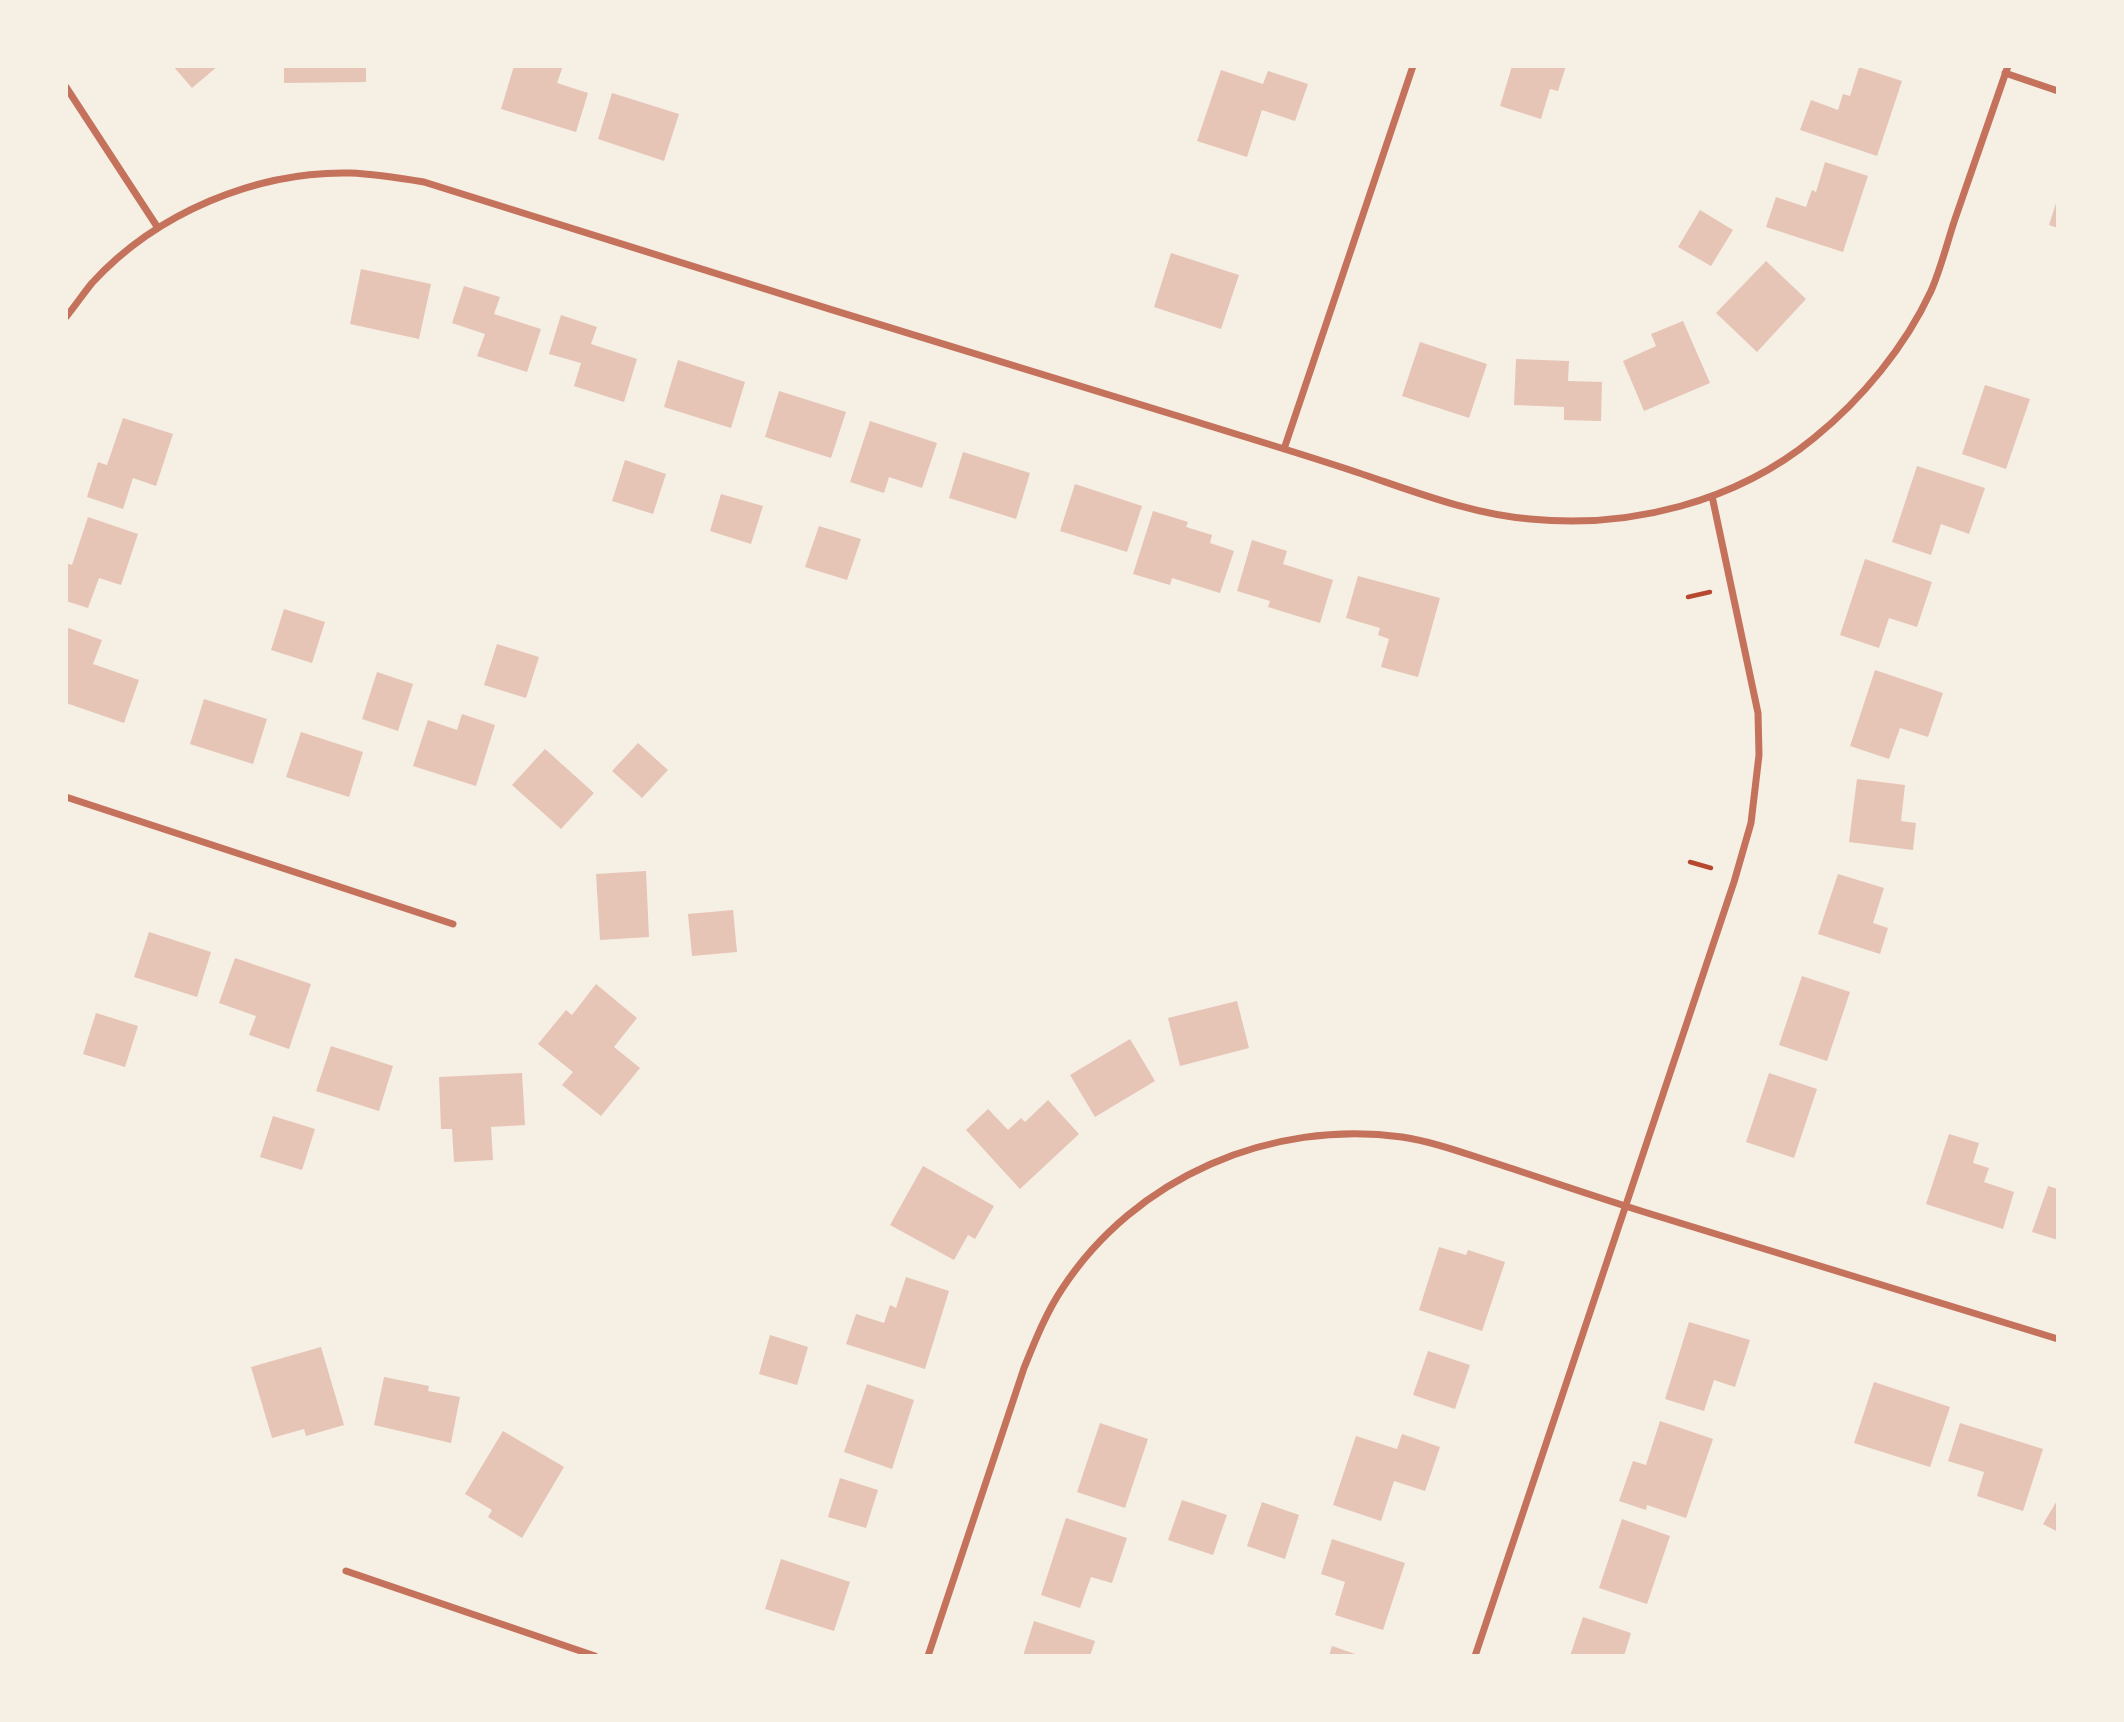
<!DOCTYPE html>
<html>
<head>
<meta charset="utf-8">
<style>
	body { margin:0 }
	#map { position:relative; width:2124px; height:1722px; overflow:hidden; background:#f6efe4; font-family:"Sofia Sans Condensed",sans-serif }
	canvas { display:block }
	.frame { position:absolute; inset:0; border:68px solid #f6efe4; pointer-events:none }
</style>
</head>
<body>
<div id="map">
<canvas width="2124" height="1722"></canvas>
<div class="frame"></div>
</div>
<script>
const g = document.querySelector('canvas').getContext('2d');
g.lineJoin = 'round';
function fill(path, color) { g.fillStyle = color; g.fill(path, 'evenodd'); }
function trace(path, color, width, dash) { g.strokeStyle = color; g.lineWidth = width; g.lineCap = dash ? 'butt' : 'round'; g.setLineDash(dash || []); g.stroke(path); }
const building = new Path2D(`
	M 173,66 L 218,66 L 192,88 Z
	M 284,66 L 366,66 L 366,82 L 284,83 Z
	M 514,66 L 563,66 L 557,83 L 588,93 L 576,132 L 501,109 Z
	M 1512,66 L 1566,66 L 1558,91 L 1550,89 L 1541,119 L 1500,106 Z
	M 1859,67 L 1902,81 L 1877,156 L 1800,130 L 1811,100 L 1838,110 L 1843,94 L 1850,96 Z
	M 1221,70 L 1263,84 L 1268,71 L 1308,84 L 1295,121 L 1262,110 L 1247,157 L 1197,141 Z
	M 612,93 L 679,114 L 664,161 L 598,139 Z
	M 1825,162 L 1868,176 L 1843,252 L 1766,227 L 1776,197 L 1806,207 L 1812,190 L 1816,192 Z
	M 2057,200 L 2058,200 L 2058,228 L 2049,225 Z
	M 1700,210 L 1733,230 L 1711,266 L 1678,247 Z
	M 1171,253 L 1239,275 L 1221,329 L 1154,307 Z
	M 1766,261 L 1806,299 L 1757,352 L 1716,313 Z
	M 361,269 L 431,284 L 419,339 L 350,324 Z
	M 464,286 L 500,297 L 494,314 L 541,329 L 527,372 L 477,356 L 485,334 L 452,323 Z
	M 561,315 L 597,327 L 591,344 L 637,359 L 624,402 L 574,386 L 581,363 L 549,354 Z
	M 1683,321 L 1710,383 L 1644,411 L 1623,361 L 1656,346 L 1651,334 Z
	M 1420,342 L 1487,364 L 1469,418 L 1402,396 Z
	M 1516,359 L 1569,361 L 1568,381 L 1602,382 L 1601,421 L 1564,420 L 1564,407 L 1514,405 Z
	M 678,360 L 745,382 L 731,428 L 664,407 Z
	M 1985,385 L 2030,399 L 2006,469 L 1962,454 Z
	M 779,391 L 846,412 L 831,458 L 765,437 Z
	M 123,418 L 173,434 L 156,486 L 133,478 L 123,509 L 87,497 L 98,462 L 107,465 Z
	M 870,421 L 937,443 L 922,488 L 889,477 L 884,493 L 850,482 Z
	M 963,452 L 1030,473 L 1016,519 L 949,498 Z
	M 625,460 L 666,474 L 653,514 L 612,501 Z
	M 1917,466 L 1985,488 L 1969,534 L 1941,524 L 1931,555 L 1892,542 Z
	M 1075,484 L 1142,506 L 1127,552 L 1060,531 Z
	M 721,494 L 763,506 L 751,544 L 710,531 Z
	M 1153,511 L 1188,522 L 1186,527 L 1212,535 L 1210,543 L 1234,551 L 1220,593 L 1172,578 L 1170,585 L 1133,574 Z
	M 88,517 L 138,534 L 121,585 L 99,578 L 88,608 L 66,601 L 66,563 L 72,565 Z
	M 819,526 L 861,539 L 847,580 L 805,567 Z
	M 1252,540 L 1287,551 L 1283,564 L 1333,580 L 1320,623 L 1268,607 L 1270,601 L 1237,591 Z
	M 1865,559 L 1932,582 L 1917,627 L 1889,618 L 1879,648 L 1840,635 Z
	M 1358,576 L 1440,598 L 1418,677 L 1381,667 L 1389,639 L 1378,635 L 1380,628 L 1346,618 Z
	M 284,609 L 325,622 L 312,663 L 271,650 Z
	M 66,627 L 102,640 L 93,664 L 139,680 L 124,723 L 66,703 Z
	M 497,644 L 539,657 L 526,698 L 484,685 Z
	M 1875,670 L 1943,693 L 1928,737 L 1900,728 L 1889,759 L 1850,746 Z
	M 377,672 L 413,684 L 398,731 L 362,719 Z
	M 204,699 L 267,719 L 253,764 L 190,744 Z
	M 462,714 L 495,725 L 476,786 L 413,766 L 428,720 L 457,730 Z
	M 301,732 L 363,752 L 349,797 L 286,777 Z
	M 638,743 L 668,770 L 642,798 L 612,771 Z
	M 545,749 L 594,793 L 561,829 L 512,785 Z
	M 1857,779 L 1905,785 L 1901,821 L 1916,823 L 1913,850 L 1849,842 Z
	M 646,871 L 649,937 L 600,940 L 596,874 Z
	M 1838,874 L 1884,888 L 1873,923 L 1888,928 L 1880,954 L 1818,934 Z
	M 733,910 L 737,952 L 692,956 L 688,914 Z
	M 149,932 L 211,952 L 197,997 L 134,977 Z
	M 235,958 L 311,984 L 289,1049 L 249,1035 L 256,1016 L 219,1003 Z
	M 1802,976 L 1850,992 L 1827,1061 L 1779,1045 Z
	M 596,984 L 637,1018 L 614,1047 L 640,1068 L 601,1116 L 562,1085 L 573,1072 L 538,1044 L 566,1010 L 572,1015 Z
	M 1237,1001 L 1249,1048 L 1180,1066 L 1168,1018 Z
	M 96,1013 L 138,1026 L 125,1067 L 83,1054 Z
	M 1130,1039 L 1155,1081 L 1095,1117 L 1070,1075 Z
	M 331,1046 L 393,1066 L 379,1111 L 316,1091 Z
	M 522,1073 L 525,1125 L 491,1127 L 493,1160 L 454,1162 L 452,1129 L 441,1129 L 439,1077 Z
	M 1769,1073 L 1817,1089 L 1794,1158 L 1746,1142 Z
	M 1048,1100 L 1079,1134 L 1020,1189 L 966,1130 L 988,1109 L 1008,1130 L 1021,1118 L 1025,1122 Z
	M 273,1116 L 315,1129 L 302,1170 L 260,1157 Z
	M 1949,1134 L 1979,1143 L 1973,1163 L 1989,1168 L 1984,1182 L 2014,1192 L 2003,1229 L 1926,1204 Z
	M 923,1166 L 994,1206 L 975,1239 L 968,1235 L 954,1260 L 890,1225 Z
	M 2048,1186 L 2058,1189 L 2058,1240 L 2032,1232 Z
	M 1439,1247 L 1466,1255 L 1468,1250 L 1505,1262 L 1482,1331 L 1419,1310 Z
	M 906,1277 L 949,1291 L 925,1369 L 846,1344 L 856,1314 L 884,1323 L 890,1305 L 896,1308 Z
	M 1689,1322 L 1750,1340 L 1735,1387 L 1714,1380 L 1704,1411 L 1665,1399 Z
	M 770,1335 L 808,1347 L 797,1385 L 759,1374 Z
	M 321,1347 L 344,1425 L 306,1436 L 304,1429 L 272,1438 L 251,1367 Z
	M 1428,1351 L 1470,1365 L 1455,1409 L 1413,1395 Z
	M 384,1377 L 429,1386 L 428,1391 L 460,1397 L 451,1443 L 374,1425 Z
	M 1874,1382 L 1950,1407 L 1930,1467 L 1854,1443 Z
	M 867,1384 L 914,1400 L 892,1469 L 844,1452 Z
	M 1660,1421 L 1713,1439 L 1686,1518 L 1647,1505 L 1646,1510 L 1619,1501 L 1633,1461 L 1646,1465 Z
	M 1100,1423 L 1148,1439 L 1125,1508 L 1077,1492 Z
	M 1960,1423 L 2043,1449 L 2023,1511 L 1977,1496 L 1984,1472 L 1948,1461 Z
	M 503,1431 L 564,1467 L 522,1538 L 488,1517 L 492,1510 L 465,1494 Z
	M 1402,1434 L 1440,1447 L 1425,1491 L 1394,1481 L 1381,1521 L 1333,1505 L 1356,1436 L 1397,1449 Z
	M 840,1478 L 878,1490 L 866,1528 L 828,1517 Z
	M 2058,1499 L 2058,1532 L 2043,1524 Z
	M 1182,1500 L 1227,1515 L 1213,1555 L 1168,1540 Z
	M 1262,1502 L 1299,1515 L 1285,1559 L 1247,1546 Z
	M 1066,1518 L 1127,1538 L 1112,1583 L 1091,1577 L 1080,1608 L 1041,1595 Z
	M 1622,1519 L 1670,1536 L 1647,1604 L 1599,1588 Z
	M 1332,1539 L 1405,1563 L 1383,1630 L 1335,1615 L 1345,1582 L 1321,1574 Z
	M 781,1559 L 850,1582 L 834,1631 L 765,1609 Z
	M 1583,1617 L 1631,1633 L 1624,1656 L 1570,1656 Z
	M 1034,1621 L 1095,1641 L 1090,1656 L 1023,1656 Z
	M 1332,1646 L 1358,1655 L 1358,1656 L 1329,1656 Z`);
const path = new Path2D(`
	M 1688,597 L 1710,592
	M 1690,862 L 1711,868`);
const minor = new Path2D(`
	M 2005,73 L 2058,91
	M 66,87 L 158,228
	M 66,317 C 75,306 83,294 92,283 C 156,213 256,171 350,173 C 375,174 400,178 424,182 C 680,263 937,343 1194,421 C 1248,438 1302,454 1356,472 C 1413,491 1470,514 1530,519 C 1630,529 1736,502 1814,438 C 1862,399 1905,347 1931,291 C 1941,268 1947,243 1955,219 C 1973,168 1990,117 2008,66
	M 1284,449 L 1413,66
	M 66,797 L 453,924
	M 346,1571 L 595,1656
	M 928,1656 L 1024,1368 C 1035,1341 1046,1313 1062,1289 C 1135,1177 1271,1119 1402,1137 C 1435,1142 1466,1154 1498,1164 C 1550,1181 1602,1199 1654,1215 C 1789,1256 1923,1298 2058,1339
	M 1475,1656 L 1734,882 L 1751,823 L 1759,755 L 1758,713 L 1712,496`);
fill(building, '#e6c5b7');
trace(path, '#b5482f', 4.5);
trace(minor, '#c5725c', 7);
</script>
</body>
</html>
